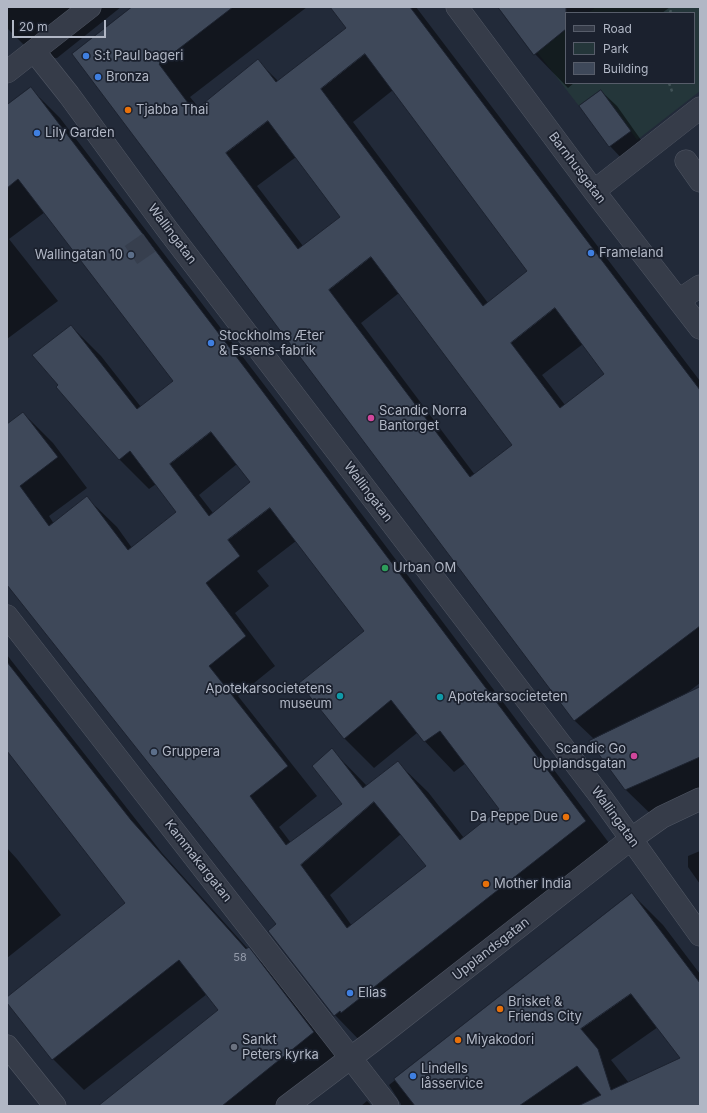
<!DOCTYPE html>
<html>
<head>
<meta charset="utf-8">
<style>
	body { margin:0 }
	#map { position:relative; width:707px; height:1113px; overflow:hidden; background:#222a39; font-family:Inter,sans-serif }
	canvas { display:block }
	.frame { position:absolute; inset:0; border:8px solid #b1b7c5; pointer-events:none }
	.legend { position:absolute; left:565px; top:12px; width:130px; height:72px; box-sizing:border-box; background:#1b212e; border:1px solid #575d6a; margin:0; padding:5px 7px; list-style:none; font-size:12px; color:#b1b7c5 }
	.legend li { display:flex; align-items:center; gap:8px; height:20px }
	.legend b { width:20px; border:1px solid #575d6a }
	.scale { position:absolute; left:12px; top:20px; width:94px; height:18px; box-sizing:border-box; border:2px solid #b1b7c5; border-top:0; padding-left:5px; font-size:12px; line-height:14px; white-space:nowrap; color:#b1b7c5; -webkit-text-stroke:3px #1b212e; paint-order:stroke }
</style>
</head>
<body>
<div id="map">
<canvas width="707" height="1113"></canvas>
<div class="frame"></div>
<ul class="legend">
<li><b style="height:5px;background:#363c49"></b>Road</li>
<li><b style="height:11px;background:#24363a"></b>Park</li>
<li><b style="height:11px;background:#3e4859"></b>Building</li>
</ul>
<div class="scale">20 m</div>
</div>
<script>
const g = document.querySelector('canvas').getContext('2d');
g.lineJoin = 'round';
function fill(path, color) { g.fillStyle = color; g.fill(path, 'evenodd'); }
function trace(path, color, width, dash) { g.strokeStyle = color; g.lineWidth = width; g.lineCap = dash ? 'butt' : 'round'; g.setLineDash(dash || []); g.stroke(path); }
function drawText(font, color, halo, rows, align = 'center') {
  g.font = font + ' Inter,sans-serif'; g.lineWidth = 3.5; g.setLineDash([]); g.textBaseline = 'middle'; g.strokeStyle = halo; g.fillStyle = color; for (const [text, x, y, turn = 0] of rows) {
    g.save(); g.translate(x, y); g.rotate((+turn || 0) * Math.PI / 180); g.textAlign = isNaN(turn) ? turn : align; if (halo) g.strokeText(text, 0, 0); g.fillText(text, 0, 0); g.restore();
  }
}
const green = new Path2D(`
	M 596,7 L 700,7 L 700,91 L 637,140 L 601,90 L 579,106 L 537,52 L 566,30 L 566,83 L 694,83 L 694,13 L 588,13 Z`);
const shadow = new Path2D(`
	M 7,7 L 121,7 L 57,58 L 36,57 L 7,28 Z
	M 134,7 L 307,7 L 190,97 L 199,108 L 258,61 L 279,82 L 347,29 L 331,7 L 416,7 L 700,381 L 700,683 L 683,696 L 700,689 L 700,804 L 659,822 L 626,790 L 590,741 L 594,739 L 575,721 L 73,54 ZM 393,90 L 529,271 L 488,303 L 353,122 ZM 296,157 L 341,217 L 303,246 L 257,186 ZM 399,293 L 514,445 L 475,475 L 361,323 ZM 583,344 L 606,374 L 565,405 L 542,375 Z
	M 499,7 L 670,7 L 662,13 L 566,13 L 566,83 L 574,83 L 568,88 L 535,54 Z
	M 30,88 L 60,118 L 275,399 L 615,851 L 364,1045 L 335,1015 L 269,931 L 277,925 L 7,583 L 7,425 L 23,413 L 53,443 L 87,488 L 49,516 L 54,524 L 87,498 L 117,527 L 132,548 L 178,513 L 156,484 L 149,489 L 119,459 L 71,326 L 101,356 L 141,407 L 174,382 L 45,212 L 9,239 L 58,301 L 7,339 L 7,106 ZM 237,464 L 251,482 L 213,513 L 199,495 ZM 296,541 L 365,631 L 301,683 L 345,739 L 374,768 L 417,733 L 454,772 L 466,763 L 501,809 L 464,838 L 428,792 L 398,763 L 367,786 L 332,750 L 344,804 L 291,843 L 279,827 L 317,796 L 238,696 L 275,666 L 235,613 L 269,586 L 257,571 ZM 401,834 L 428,867 L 352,926 L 330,895 Z
	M 601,91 L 617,106 L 646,147 L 625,162 L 610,146 L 581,106 Z
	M 7,655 L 162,853 L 248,949 L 280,980 L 345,1064 L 292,1106 L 99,1106 L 220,1010 L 207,994 L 84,1090 L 53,1059 L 7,1001 L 7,998 L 127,903 L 7,749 Z
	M 7,848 L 17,859 L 61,915 L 7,958 Z
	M 700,851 L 700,884 L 688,867 L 688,856 Z
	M 632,894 L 663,925 L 700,974 L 700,1106 L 401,1106 L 401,1104 L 389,1085 ZM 658,1027 L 682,1058 L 629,1083 L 611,1060 Z
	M 367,1101 L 372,1106 L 361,1106 Z`);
const building = new Path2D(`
	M 132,7 L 233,7 L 159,64 L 194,111 L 258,59 L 276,82 L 346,28 L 330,7 L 410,7 L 700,390 L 700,626 L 574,721 L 72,54 ZM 365,54 L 527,271 L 483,306 L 321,89 ZM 268,121 L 340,217 L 298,249 L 226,153 ZM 371,257 L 512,445 L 470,477 L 329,290 ZM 555,308 L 604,374 L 560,408 L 511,343 Z
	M 498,7 L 566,7 L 566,29 L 534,55 Z
	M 31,87 L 245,368 L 586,821 L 341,1013 L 340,1011 L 334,1016 L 268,931 L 276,924 L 7,585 L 7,424 L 23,412 L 58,457 L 20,486 L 49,526 L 87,496 L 128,550 L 176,512 L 130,451 L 119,460 L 56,387 L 58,385 L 32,355 L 71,325 L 137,409 L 173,381 L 18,179 L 7,188 L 7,105 ZM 211,432 L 250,482 L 209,516 L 170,464 ZM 270,508 L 364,631 L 299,683 L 344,739 L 391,700 L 424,742 L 440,731 L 499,809 L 460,840 L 398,761 L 363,788 L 332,748 L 312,766 L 342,804 L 286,845 L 250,796 L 288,766 L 209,666 L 246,636 L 206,583 L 240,556 L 228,540 ZM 374,802 L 426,866 L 347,928 L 301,865 Z
	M 601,90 L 631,131 L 609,147 L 579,106 Z
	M 7,662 L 131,820 L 246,949 L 249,947 L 314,1032 L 222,1106 L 98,1106 L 218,1010 L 179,960 L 52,1060 L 7,1003 L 7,997 L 125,903 L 7,751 Z
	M 700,687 L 700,757 L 625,790 L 589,741 Z
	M 632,893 L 700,983 L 700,1106 L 578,1106 L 601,1095 L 577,1066 L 519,1106 L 415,1106 L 394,1079 ZM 631,994 L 680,1058 L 611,1090 L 598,1049 L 581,1029 Z`);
const minorTunnel = new Path2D(`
	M 131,255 L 154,239`);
const path = new Path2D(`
	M 670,13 L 672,7
	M 669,83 L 673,94`);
const minor = new Path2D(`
	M 457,7 L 594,191 L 700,328
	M 34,51 L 69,95 L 167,229 L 601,797 L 700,935
	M 7,72 L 90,7
	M 686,161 L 700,181
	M 594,191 L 700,108
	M 679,300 L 700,286
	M 7,616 L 388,1106
	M 7,1046 L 55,1106
	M 287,1106 L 373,1041 L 631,839 L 662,817 L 700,799`);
const markers = [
	[86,56,4,"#3f7fe0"],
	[98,77,4,"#3f7fe0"],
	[128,110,4,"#e8710a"],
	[37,133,4,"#3f7fe0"],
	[591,253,4,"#3f7fe0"],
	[131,255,4,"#5c6f8a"],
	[211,343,4,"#3f7fe0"],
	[371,418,4,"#d1479c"],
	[385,568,4,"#2e9e5b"],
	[340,696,4,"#0f9aa8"],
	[440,697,4,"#0f9aa8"],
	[154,752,4,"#5c6f8a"],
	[634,756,4,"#d1479c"],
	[566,817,4,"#e8710a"],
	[486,884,4,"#e8710a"],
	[350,993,4,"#3f7fe0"],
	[500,1009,4,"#e8710a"],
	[458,1040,4,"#e8710a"],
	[234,1047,4,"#6b7280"],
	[413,1076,4,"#3f7fe0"]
];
const numberNames = [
	["58",240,958]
];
const poiNames = [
	["S:t Paul bageri",94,56],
	["Bronza",106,77],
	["Tjabba Thai",136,110],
	["Lily Garden",45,133],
	["Frameland",599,253],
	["Wallingatan 10",123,255,"right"],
	["Stockholms Æter",219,336],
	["& Essens-fabrik",219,351],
	["Scandic Norra",379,411],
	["Bantorget",379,426],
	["Urban OM",393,568],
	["Apotekarsocietetens",332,689,"right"],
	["museum",332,704,"right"],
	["Apotekarsocieteten",448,697],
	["Scandic Go",626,749,"right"],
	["Upplandsgatan",626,764,"right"],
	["Gruppera",162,752],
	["Da Peppe Due",558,817,"right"],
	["Mother India",494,884],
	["Elias",358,993],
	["Brisket &",508,1002],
	["Friends City",508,1017],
	["Sankt",242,1040],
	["Peters kyrka",242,1055],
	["Miyakodori",466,1040],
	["Lindells",421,1069],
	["låsservice",421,1084]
];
const streetNames = [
	["Barnhusgatan",577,168,53],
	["Wallingatan",172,234,53],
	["Wallingatan",368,492,53],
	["Wallingatan",615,817,54],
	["Kammakargatan",198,861,52],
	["Upplandsgatan",491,949,-38]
];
fill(green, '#24363a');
fill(shadow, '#0007');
fill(building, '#3e4859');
trace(building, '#1d2330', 1);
trace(minorTunnel, '#373f4e', 22, [22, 11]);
trace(minor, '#515764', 23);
trace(path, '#425357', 2.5, [3, 3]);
trace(minor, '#363c49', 22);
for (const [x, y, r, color] of markers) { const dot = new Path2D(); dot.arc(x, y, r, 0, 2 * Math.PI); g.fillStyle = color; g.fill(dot); trace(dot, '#1b212e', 1.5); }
drawText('11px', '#949baa', null, numberNames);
drawText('13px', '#b1b7c5', '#1b212e', poiNames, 'left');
drawText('13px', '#b1b7c5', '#1b212e', streetNames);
</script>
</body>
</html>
